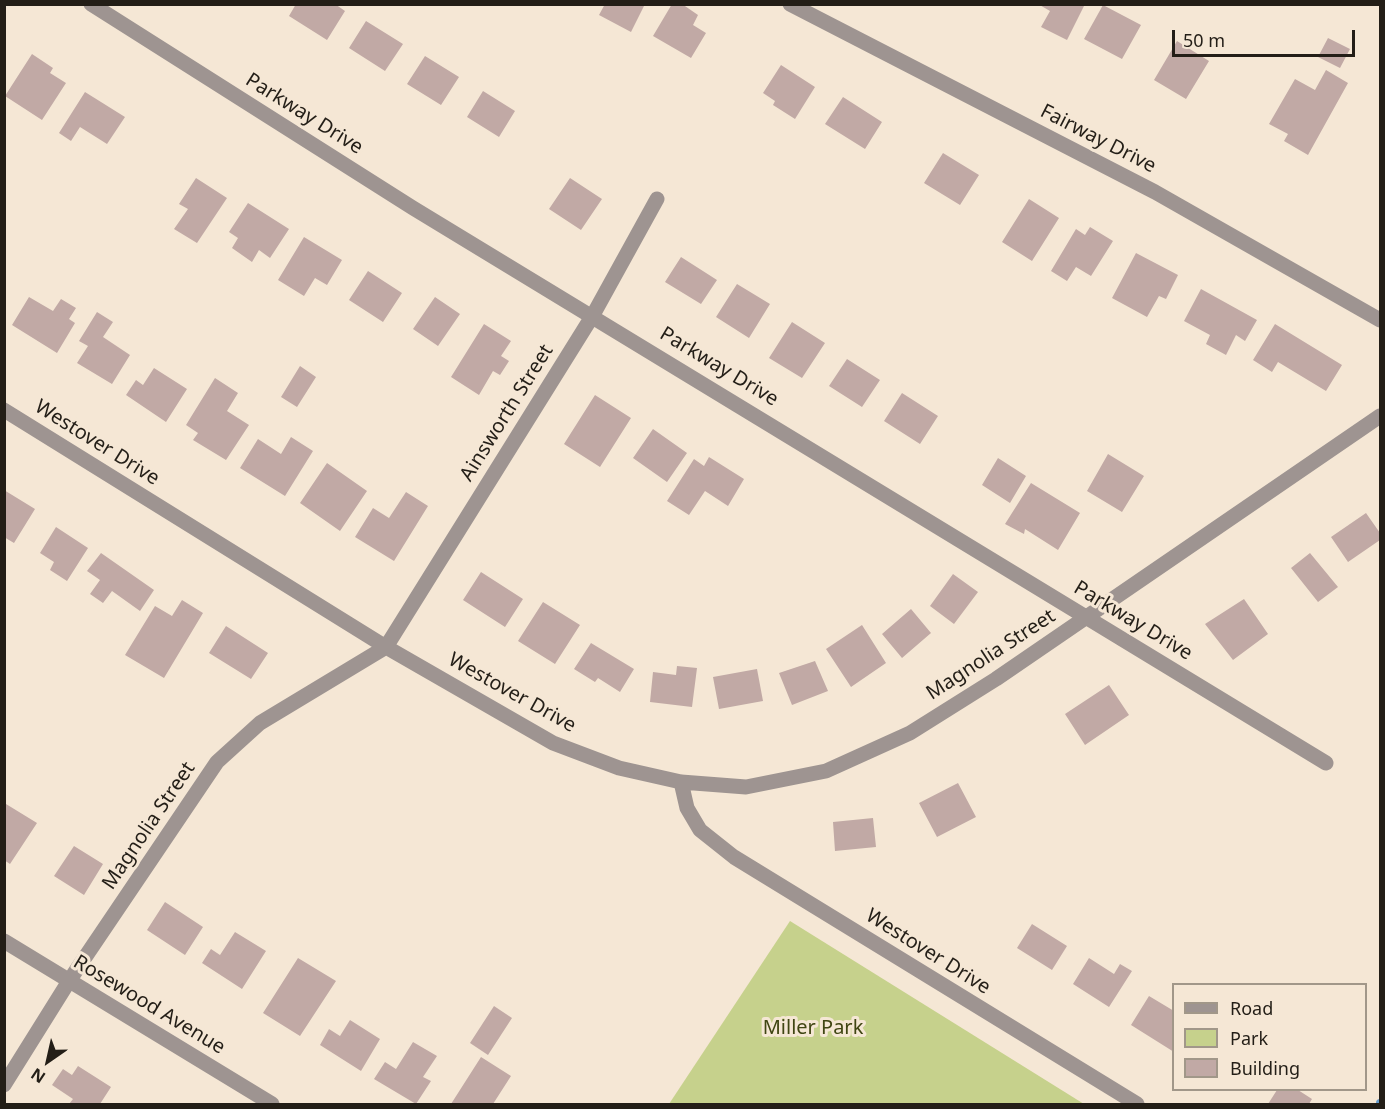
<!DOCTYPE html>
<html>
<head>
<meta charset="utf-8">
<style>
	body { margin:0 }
	#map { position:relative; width:1385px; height:1109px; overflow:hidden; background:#f5e7d5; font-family:"Noto Sans",sans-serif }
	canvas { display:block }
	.frame { position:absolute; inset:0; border:6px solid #231e17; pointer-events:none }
	.legend { position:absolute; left:1172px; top:983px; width:195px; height:108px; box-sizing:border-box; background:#f5e7d5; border:2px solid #a19789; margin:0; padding:8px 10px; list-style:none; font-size:18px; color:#231e17 }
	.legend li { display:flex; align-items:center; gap:12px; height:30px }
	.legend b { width:30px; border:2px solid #a19789 }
	.north { position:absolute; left:18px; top:1031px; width:60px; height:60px; -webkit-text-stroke:4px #f5e7d5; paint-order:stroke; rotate:214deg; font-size:16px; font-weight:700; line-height:24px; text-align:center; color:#231e17 }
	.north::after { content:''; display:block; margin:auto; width:21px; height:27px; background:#231e17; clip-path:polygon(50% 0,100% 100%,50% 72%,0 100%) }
	.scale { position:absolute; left:1172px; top:30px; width:183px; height:27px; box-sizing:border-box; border:3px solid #231e17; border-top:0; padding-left:8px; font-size:18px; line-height:21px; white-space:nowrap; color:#231e17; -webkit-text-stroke:4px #f5e7d5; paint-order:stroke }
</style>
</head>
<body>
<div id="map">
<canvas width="1385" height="1109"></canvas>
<div class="frame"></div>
<ul class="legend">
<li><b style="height:8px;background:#9e9491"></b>Road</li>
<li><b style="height:16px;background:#c6d18c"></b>Park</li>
<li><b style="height:16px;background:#c1a9a5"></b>Building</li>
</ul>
<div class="north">N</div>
<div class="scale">50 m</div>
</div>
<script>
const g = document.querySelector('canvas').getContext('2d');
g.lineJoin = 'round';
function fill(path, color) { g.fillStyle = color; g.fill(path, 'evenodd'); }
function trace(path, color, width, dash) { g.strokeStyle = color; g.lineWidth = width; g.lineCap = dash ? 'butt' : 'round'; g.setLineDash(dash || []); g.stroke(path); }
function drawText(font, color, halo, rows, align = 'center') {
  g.font = font + ' "Noto Sans",sans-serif'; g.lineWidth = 6; g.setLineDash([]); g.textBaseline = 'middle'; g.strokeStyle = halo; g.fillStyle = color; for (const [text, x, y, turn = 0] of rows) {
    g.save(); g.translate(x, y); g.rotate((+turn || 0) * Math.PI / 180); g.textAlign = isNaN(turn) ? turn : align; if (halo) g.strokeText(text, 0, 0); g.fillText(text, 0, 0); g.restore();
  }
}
const green = new Path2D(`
	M 790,921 L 1084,1104 L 669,1104 Z`);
const stream = new Path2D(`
	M 1380,1104 L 1380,1103`);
const building = new Path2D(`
	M 296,4 L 335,4 L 345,11 L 327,40 L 289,16 Z
	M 605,4 L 645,4 L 631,32 L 599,15 Z
	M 672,4 L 682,4 L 698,15 L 693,25 L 706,33 L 691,58 L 653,36 Z
	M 1038,4 L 1085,4 L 1067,40 L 1041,27 L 1050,11 Z
	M 1103,5 L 1141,25 L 1122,59 L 1084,39 Z
	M 366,21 L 403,44 L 385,71 L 349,48 Z
	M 1328,38 L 1350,49 L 1340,68 L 1318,57 Z
	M 1177,41 L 1209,61 L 1186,99 L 1154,80 Z
	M 32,54 L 53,68 L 50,73 L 66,83 L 42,120 L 5,96 Z
	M 425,56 L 459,77 L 441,105 L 407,84 Z
	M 781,65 L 815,87 L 795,119 L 773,105 L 775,101 L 763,93 Z
	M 1326,70 L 1348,83 L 1308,155 L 1284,141 L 1288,134 L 1269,124 L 1295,79 L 1315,90 Z
	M 483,91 L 515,111 L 499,137 L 467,117 Z
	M 85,92 L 125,117 L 107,144 L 80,127 L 71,141 L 59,133 Z
	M 843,97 L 882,122 L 865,149 L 825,124 Z
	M 943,153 L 979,175 L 960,205 L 924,183 Z
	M 196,178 L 227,198 L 197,243 L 174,229 L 188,209 L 179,204 Z
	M 570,178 L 602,199 L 581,230 L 549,209 Z
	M 1029,199 L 1059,218 L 1032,261 L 1002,242 Z
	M 248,203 L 289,229 L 270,258 L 259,250 L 252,262 L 232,248 L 238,238 L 229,232 Z
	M 1090,227 L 1113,241 L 1091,276 L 1076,267 L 1067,281 L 1051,271 L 1076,229 L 1085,235 Z
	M 304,237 L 342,260 L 327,285 L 315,278 L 304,296 L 278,280 Z
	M 1136,253 L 1178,275 L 1166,299 L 1159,296 L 1147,317 L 1112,298 Z
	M 681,257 L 717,280 L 701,304 L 665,282 Z
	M 368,271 L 402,293 L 383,322 L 349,300 Z
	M 737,284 L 770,304 L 749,338 L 716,317 Z
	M 1201,289 L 1257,320 L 1245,341 L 1236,335 L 1226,355 L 1206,344 L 1210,335 L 1184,321 Z
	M 29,297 L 53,311 L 61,299 L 76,308 L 69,319 L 75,323 L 57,353 L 12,325 Z
	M 435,297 L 460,314 L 438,346 L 413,329 Z
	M 97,312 L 113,322 L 103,337 L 130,355 L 112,384 L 77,363 L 88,346 L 79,341 Z
	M 792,322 L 825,343 L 802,378 L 769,358 Z
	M 484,324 L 511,341 L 501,356 L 509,361 L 500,375 L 493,371 L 479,395 L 451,377 Z
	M 1275,324 L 1342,365 L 1326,391 L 1278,362 L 1272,372 L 1253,360 Z
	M 847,359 L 880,380 L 862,407 L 829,386 Z
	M 300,366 L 316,377 L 297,407 L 281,397 Z
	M 154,368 L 187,389 L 166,422 L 126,395 L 136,380 L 143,385 Z
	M 215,378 L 238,393 L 227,411 L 249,425 L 226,460 L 193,440 L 198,433 L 186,425 Z
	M 902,393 L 938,416 L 920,444 L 884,421 Z
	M 595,395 L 631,418 L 600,467 L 564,444 Z
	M 653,429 L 687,453 L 667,482 L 633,458 Z
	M 291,437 L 313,451 L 285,496 L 240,468 L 258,439 L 281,454 Z
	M 1108,454 L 1144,476 L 1122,512 L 1087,491 Z
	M 709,457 L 744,479 L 728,506 L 705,491 L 689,515 L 667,501 L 694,459 L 704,466 Z
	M 998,458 L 1026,476 L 1010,503 L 982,485 Z
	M 327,463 L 367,491 L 340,531 L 300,503 Z
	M 1031,483 L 1080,513 L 1058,550 L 1025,529 L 1024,534 L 1005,524 Z
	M 4,490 L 35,509 L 14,543 L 4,537 Z
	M 406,492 L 428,506 L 394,561 L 355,537 L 373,508 L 389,518 Z
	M 1366,513 L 1380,533 L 1380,540 L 1348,562 L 1331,537 Z
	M 56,527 L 88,548 L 67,581 L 50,570 L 54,562 L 40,553 Z
	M 101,553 L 154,590 L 140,611 L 112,591 L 103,603 L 90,594 L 100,580 L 87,571 Z
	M 1310,553 L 1338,587 L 1318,602 L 1291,568 Z
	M 481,572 L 523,599 L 505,627 L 463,600 Z
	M 953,574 L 978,592 L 954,624 L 930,606 Z
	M 1244,599 L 1268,634 L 1233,660 L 1205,624 Z
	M 182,600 L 203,613 L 164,678 L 125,655 L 155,606 L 172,616 Z
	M 543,602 L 580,625 L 555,664 L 518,641 Z
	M 911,609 L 931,633 L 902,658 L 882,634 Z
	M 862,625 L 886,663 L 851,687 L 826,649 Z
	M 226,626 L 268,653 L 251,679 L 209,653 Z
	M 591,643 L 634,669 L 620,692 L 598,678 L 595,682 L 574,669 Z
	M 815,661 L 828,691 L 792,705 L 779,673 Z
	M 677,666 L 697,668 L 692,707 L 650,702 L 653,672 L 676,675 Z
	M 757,669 L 763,701 L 719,709 L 713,677 Z
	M 1109,685 L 1129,715 L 1085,745 L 1065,714 Z
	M 958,783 L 976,817 L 937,837 L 919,803 Z
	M 6,804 L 37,823 L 10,864 L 4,860 L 4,807 Z
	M 873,818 L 876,847 L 835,851 L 833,822 Z
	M 74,846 L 103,864 L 84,895 L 54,876 Z
	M 165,902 L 203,927 L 185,955 L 147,930 Z
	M 1032,924 L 1067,946 L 1052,970 L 1017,948 Z
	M 235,932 L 266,951 L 242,989 L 202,963 L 211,949 L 220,955 Z
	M 298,958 L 336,981 L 300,1036 L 263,1013 Z
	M 1089,958 L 1114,974 L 1120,964 L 1132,971 L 1109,1007 L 1073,984 Z
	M 1149,996 L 1174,1011 L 1174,1052 L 1131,1025 Z
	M 494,1006 L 512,1018 L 488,1055 L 470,1043 Z
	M 350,1020 L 380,1039 L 361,1071 L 320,1045 L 329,1029 L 340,1036 Z
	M 413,1042 L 437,1056 L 423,1077 L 431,1081 L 416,1104 L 374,1079 L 385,1062 L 396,1069 Z
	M 481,1057 L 511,1076 L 493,1104 L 451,1104 Z
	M 78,1066 L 111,1087 L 100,1104 L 69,1104 L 73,1099 L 52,1085 L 63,1069 L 72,1075 Z
	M 1277,1090 L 1298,1090 L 1312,1099 L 1309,1104 L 1268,1104 Z`);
const minor = new Path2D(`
	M 91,4 L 413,208 L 1326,763
	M 790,4 L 1155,192 L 1380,320
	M 4,410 L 386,647 L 553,743 L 619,768 L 681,782 L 746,787 L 826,771 L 910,733 L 996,679 L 1380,416
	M 681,782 L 687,808 L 700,830 L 734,857 L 1137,1104
	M 4,941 L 272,1104
	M 4,1085 L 69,981 L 217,762 L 260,723 L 386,647 L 593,315 L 657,199`);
const streetNames = [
	["Parkway Drive",304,114,32],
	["Fairway Drive",1098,139,27],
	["Parkway Drive",719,367,31],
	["Ainsworth Street",507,413,-58],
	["Westover Drive",97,443,32],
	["Parkway Drive",1133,621,31],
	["Magnolia Street",991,655,-33],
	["Westover Drive",512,693,29],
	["Magnolia Street",149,826,-56],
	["Westover Drive",928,952,32],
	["Rosewood Avenue",149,1005,31]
];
const parkNames = [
	["Miller Park",813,1028]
];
fill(green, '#c6d18c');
trace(stream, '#679ccc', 8);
fill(building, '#c1a9a5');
trace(minor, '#9e9491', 15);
drawText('20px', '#231e17', '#f5e7d5', streetNames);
drawText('20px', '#404613', '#f5e7d5', parkNames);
</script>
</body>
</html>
